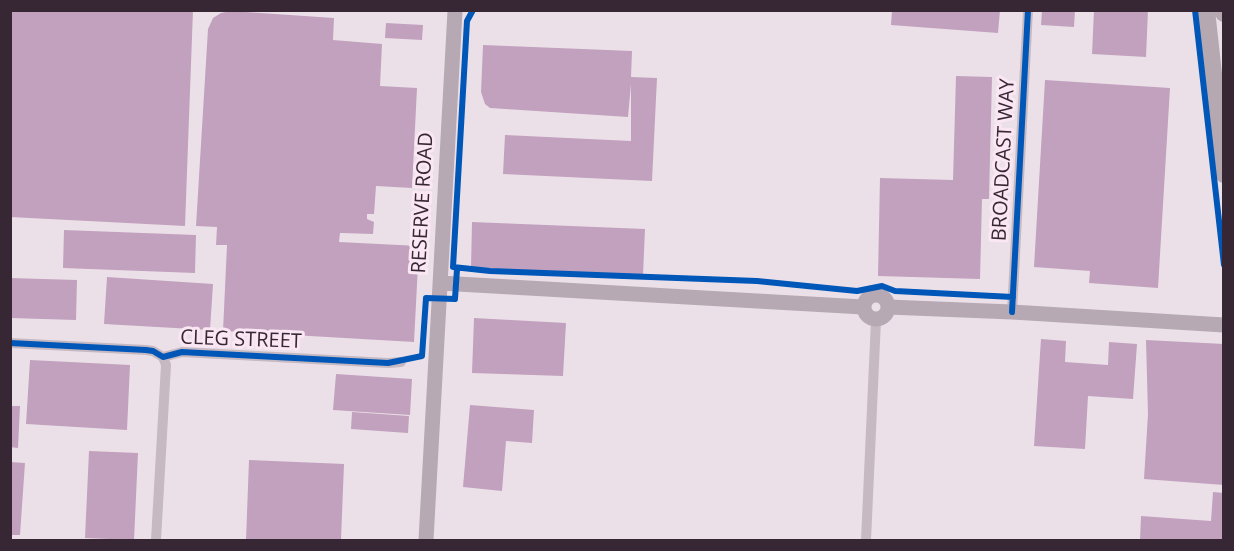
<!DOCTYPE html>
<html>
<head>
<meta charset="utf-8">
<style>
	body { margin:0 }
	#map { position:relative; width:1234px; height:551px; overflow:hidden; background:#ece0e8; font-family:"Open Sans",sans-serif }
	canvas { display:block }
	.frame { position:absolute; inset:0; border:12px solid #372735; pointer-events:none }
</style>
</head>
<body>
<div id="map">
<canvas width="1234" height="551"></canvas>
<div class="frame"></div>
</div>
<script>
const g = document.querySelector('canvas').getContext('2d');
g.lineJoin = 'round';
function fill(path, color) { g.fillStyle = color; g.fill(path, 'evenodd'); }
function trace(path, color, width, dash) { g.strokeStyle = color; g.lineWidth = width; g.lineCap = dash ? 'butt' : 'round'; g.setLineDash(dash || []); g.stroke(path); }
function drawText(font, color, halo, rows, align = 'center') {
  g.font = font + ' "Open Sans",sans-serif'; g.lineWidth = 6; g.setLineDash([]); g.textBaseline = 'middle'; g.strokeStyle = halo; g.fillStyle = color; for (const [text, x, y, turn = 0] of rows) {
    g.save(); g.translate(x, y); g.rotate((+turn || 0) * Math.PI / 180); g.textAlign = isNaN(turn) ? turn : align; if (halo) g.strokeText(text, 0, 0); g.fillText(text, 0, 0); g.restore();
  }
}
const building = new Path2D(`
	M 10,10 L 193,10 L 185,226 L 10,217 Z
	M 892,10 L 1000,10 L 998,33 L 891,25 Z
	M 1042,10 L 1075,10 L 1074,27 L 1041,25 Z
	M 1094,10 L 1148,10 L 1146,57 L 1092,54 Z
	M 231,11 L 334,18 L 333,40 L 382,44 L 380,86 L 417,88 L 412,188 L 376,186 L 374,214 L 367,214 L 367,219 L 374,222 L 373,234 L 340,233 L 339,242 L 419,246 L 414,342 L 223,331 L 227,245 L 216,245 L 217,227 L 196,226 L 208,29 L 213,18 L 221,13 Z
	M 386,23 L 423,25 L 422,40 L 385,38 Z
	M 483,45 L 632,51 L 631,77 L 657,78 L 652,181 L 503,174 L 505,135 L 631,141 L 631,84 L 628,117 L 490,108 L 485,104 L 481,92 Z
	M 956,76 L 992,77 L 989,199 L 982,199 L 980,279 L 878,276 L 880,178 L 953,180 Z
	M 1045,80 L 1170,88 L 1158,288 L 1089,283 L 1090,271 L 1034,267 Z
	M 472,222 L 645,229 L 643,275 L 471,268 Z
	M 64,230 L 196,235 L 195,273 L 63,268 Z
	M 107,277 L 213,284 L 210,330 L 104,324 Z
	M 10,278 L 77,280 L 76,320 L 10,318 Z
	M 474,318 L 566,323 L 563,376 L 472,373 Z
	M 1041,339 L 1066,341 L 1065,362 L 1108,365 L 1109,342 L 1137,344 L 1133,399 L 1088,396 L 1085,449 L 1034,446 Z
	M 1146,340 L 1224,344 L 1224,485 L 1144,479 L 1148,414 Z
	M 30,360 L 130,365 L 127,430 L 26,424 Z
	M 336,374 L 412,379 L 410,415 L 333,410 Z
	M 470,405 L 534,410 L 532,443 L 506,441 L 502,491 L 463,487 Z
	M 10,406 L 20,406 L 18,448 L 10,447 Z
	M 352,412 L 409,416 L 408,433 L 351,429 Z
	M 89,451 L 138,453 L 134,540 L 85,538 Z
	M 249,460 L 344,464 L 341,540 L 246,540 Z
	M 10,462 L 25,463 L 20,535 L 10,535 Z
	M 1213,492 L 1224,493 L 1224,540 L 1140,540 L 1141,516 L 1211,521 Z`);
const street = new Path2D(`
	M 1012,312 L 1028,10
	M 10,343 L 146,350 L 153,351 L 163,357 L 182,352 L 388,363 L 401,362
	M 156,540 L 166,365 L 163,357
	M 866,540 L 876,320`);
const secondary = new Path2D(`
	M 440,283 L 863,307
	M864 307a12 12 0 1 1 24 0a12 12 0 1 1-24 0Z
	M 888,307 L 1012,312 L 1224,325
	M 426,540 L 455,11`);
const primary = new Path2D(`
	M 1206,10 L 1224,174
	M 1223,10 L 1224,13`);
const cycleway = new Path2D(`
	M 473,10 L 467,21 L 453,267 L 490,271 L 757,281 L 857,291 L 882,286 L 895,291 L 1013,297
	M 1195,10 L 1224,265
	M 1012,312 L 1028,10
	M 10,343 L 146,350 L 153,351 L 163,357 L 182,352 L 388,363 L 422,356 L 426,298 L 455,299 L 457,269`);
const streetNames = [
	["BROADCAST WAY",1004,160,-87],
	["RESERVE ROAD",423,203,-87],
	["CLEG STREET",241,340,2]
];
fill(building, '#c1a1be');
trace(street, '#c6b9c2', 10);
trace(secondary, '#b6a9b3', 15);
trace(primary, '#b5a8b1', 18);
trace(cycleway, '#0057b8', 6);
drawText('20px', '#372735', '#fae7f3', streetNames);
</script>
</body>
</html>
